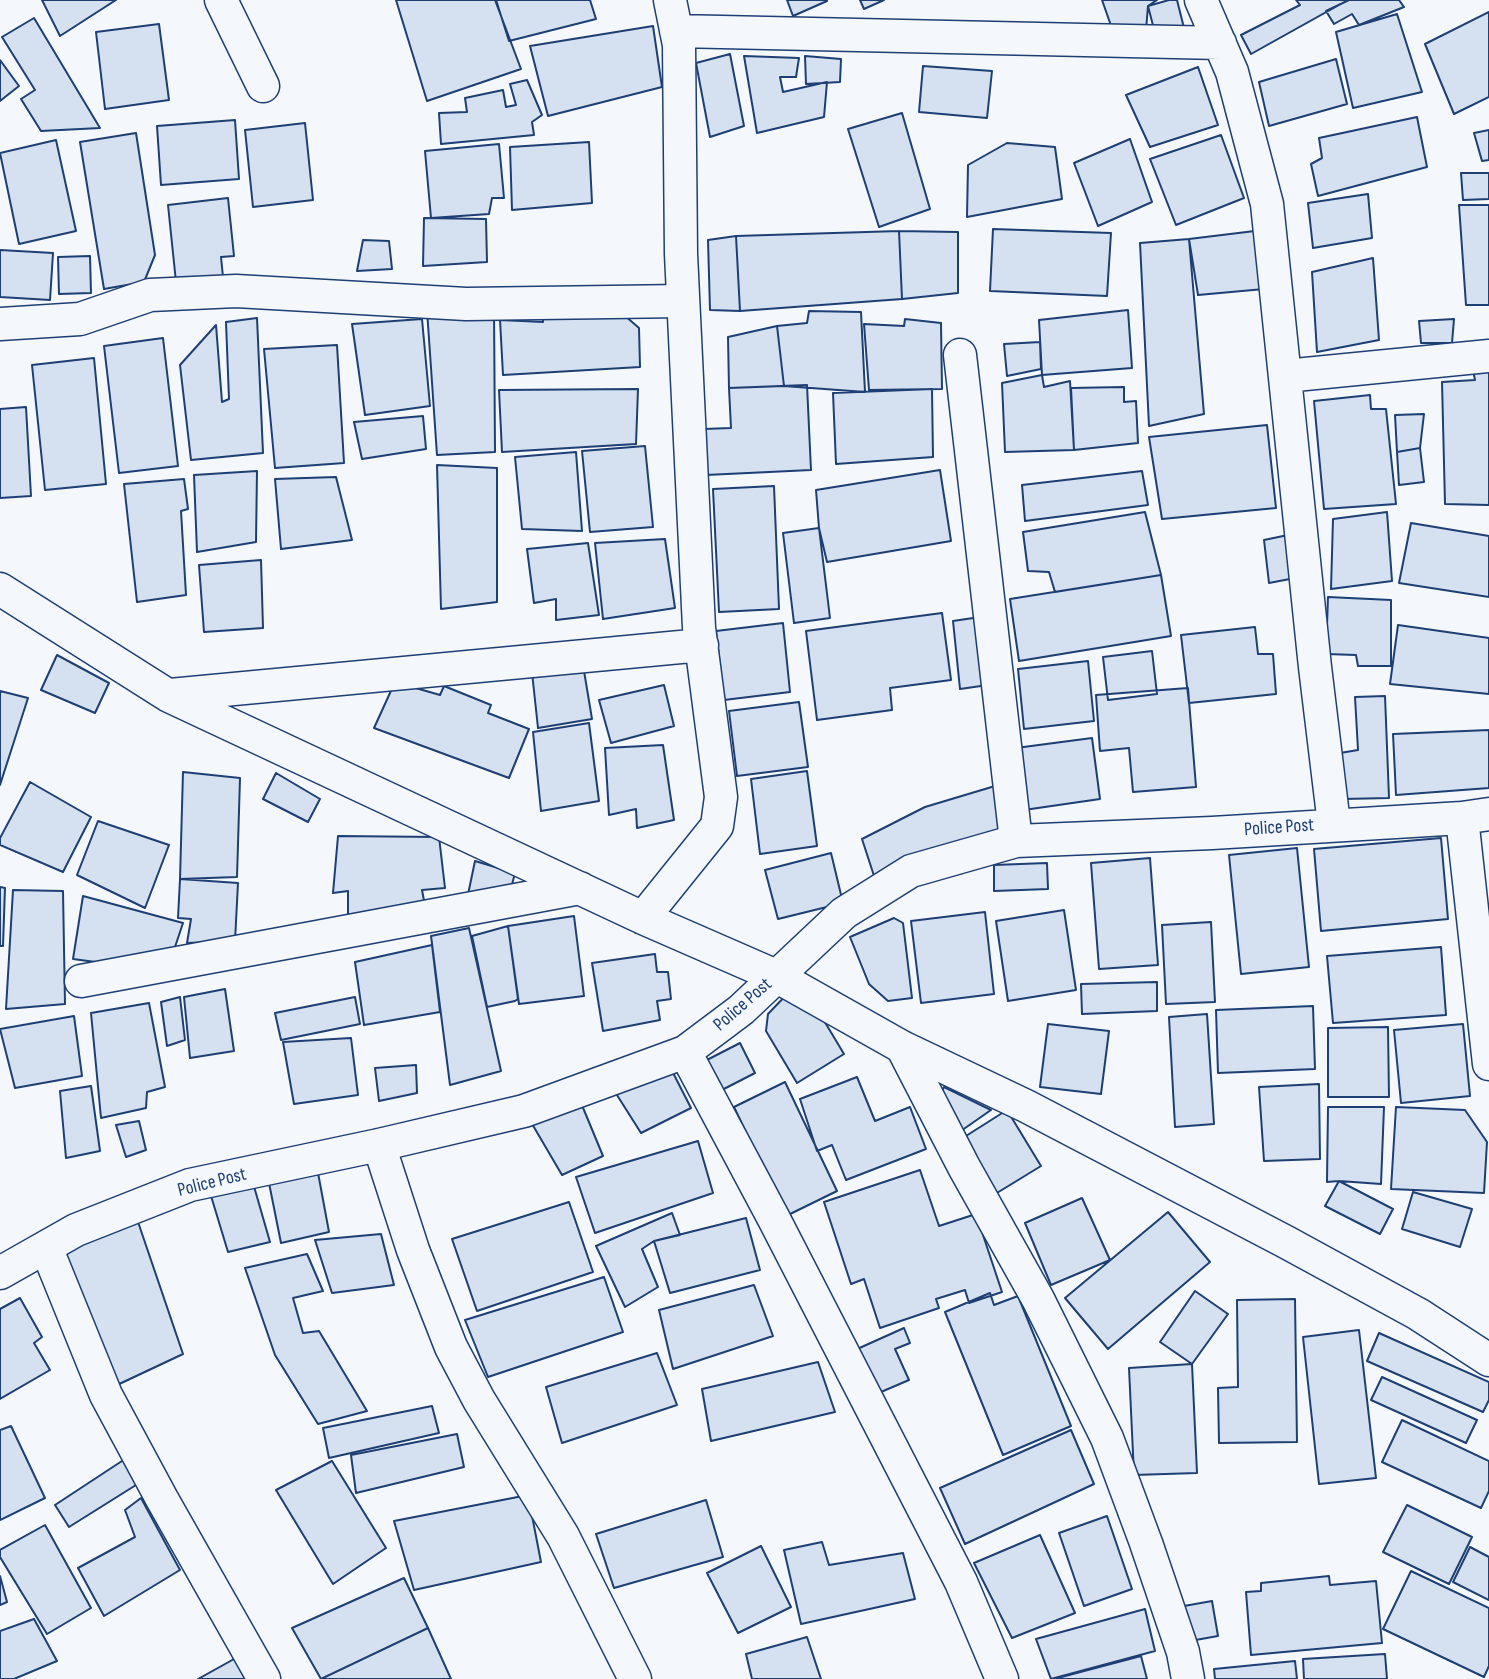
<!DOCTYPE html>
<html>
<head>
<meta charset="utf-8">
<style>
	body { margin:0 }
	canvas { display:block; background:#f4f7fb }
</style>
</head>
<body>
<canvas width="1489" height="1679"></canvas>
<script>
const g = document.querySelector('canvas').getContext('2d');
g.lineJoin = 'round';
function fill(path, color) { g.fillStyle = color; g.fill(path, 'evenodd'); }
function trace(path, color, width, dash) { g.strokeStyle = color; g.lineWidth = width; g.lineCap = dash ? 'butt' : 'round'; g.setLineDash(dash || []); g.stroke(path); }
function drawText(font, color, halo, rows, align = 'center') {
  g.font = font + ' "Sofia Sans Condensed",sans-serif'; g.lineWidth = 5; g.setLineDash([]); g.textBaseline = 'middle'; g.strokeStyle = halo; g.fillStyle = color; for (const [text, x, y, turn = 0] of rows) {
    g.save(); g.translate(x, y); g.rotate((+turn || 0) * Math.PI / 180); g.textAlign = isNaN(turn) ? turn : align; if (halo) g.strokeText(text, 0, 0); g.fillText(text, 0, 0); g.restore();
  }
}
const building = new Path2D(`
	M 42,0 L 116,0 L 60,36 Z
	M 396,0 L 495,0 L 521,69 L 427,101 Z
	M 496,0 L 590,0 L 596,19 L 509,41 Z
	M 787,0 L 827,0 L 827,1 L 793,16 Z
	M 860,0 L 884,0 L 864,9 Z
	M 1102,0 L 1157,0 L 1148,6 L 1146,30 L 1116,40 Z
	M 1169,0 L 1177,0 L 1184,28 L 1157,41 L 1148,6 Z
	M 1296,0 L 1348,0 L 1251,54 L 1241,35 L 1300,5 Z
	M 1349,0 L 1399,0 L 1404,7 L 1359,25 L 1352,14 L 1334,24 L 1326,11 Z
	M 1489,12 L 1489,97 L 1454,114 L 1425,44 Z
	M 1397,14 L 1422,92 L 1353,108 L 1336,32 Z
	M 34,18 L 100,128 L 41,131 L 21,99 L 35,90 L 2,37 Z
	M 159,24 L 169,100 L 105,109 L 96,32 Z
	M 653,26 L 662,87 L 548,116 L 530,46 Z
	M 730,54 L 744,126 L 710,137 L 696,63 Z
	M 744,56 L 799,58 L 796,77 L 780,77 L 783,92 L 827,82 L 824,117 L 757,133 Z
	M 805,56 L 841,59 L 840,82 L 806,84 Z
	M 1336,59 L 1347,104 L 1269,126 L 1259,82 Z
	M 0,60 L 19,86 L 0,101 Z
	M 923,66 L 992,71 L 987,118 L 919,112 Z
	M 1198,67 L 1218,125 L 1150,147 L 1126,95 Z
	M 527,80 L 542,115 L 532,122 L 534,135 L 441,144 L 439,113 L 467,112 L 465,98 L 503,90 L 506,107 L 516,105 L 510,84 Z
	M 902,113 L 930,209 L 879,227 L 848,129 Z
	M 1417,117 L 1427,167 L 1318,196 L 1311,164 L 1322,158 L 1319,138 Z
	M 235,120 L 239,179 L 161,185 L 157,126 Z
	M 305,123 L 313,200 L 253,207 L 245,130 Z
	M 1489,130 L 1489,160 L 1482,161 L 1474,133 Z
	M 136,133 L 155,255 L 144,282 L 104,289 L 80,142 Z
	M 1221,135 L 1244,198 L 1176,225 L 1150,159 Z
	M 1130,139 L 1152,202 L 1098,226 L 1074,163 Z
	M 56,140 L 76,231 L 19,244 L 0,153 Z
	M 589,142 L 592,203 L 512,210 L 510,147 Z
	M 1007,143 L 1055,147 L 1062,199 L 967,217 L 968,165 Z
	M 499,144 L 504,198 L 492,198 L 489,214 L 431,218 L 425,151 Z
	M 1461,173 L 1489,173 L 1489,199 L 1463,200 Z
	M 1368,194 L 1372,238 L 1313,248 L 1308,203 Z
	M 228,198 L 234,256 L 221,257 L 223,277 L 176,282 L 168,205 Z
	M 1459,205 L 1489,205 L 1489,305 L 1466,305 Z
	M 424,218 L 486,219 L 487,262 L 423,266 Z
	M 993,229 L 1111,233 L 1107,296 L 990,291 Z
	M 1263,230 L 1264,289 L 1198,295 L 1189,239 Z
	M 899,231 L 902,299 L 740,311 L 736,236 Z
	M 899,231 L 958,232 L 958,293 L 902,299 Z
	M 736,236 L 740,311 L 710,310 L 708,240 Z
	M 1189,239 L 1204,414 L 1149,426 L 1140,243 Z
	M 363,240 L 389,241 L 392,269 L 357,271 Z
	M 0,250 L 53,253 L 50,300 L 0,297 Z
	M 90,256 L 91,293 L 59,294 L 58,257 Z
	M 1373,258 L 1379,340 L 1317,352 L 1312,272 Z
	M 494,307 L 495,452 L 437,455 L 427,310 Z
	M 616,308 L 639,328 L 640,367 L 503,375 L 500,320 L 543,322 L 543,309 Z
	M 1128,310 L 1132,368 L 1042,375 L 1039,320 Z
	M 809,311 L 861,312 L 865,392 L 784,386 L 777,326 L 807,323 Z
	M 257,318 L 263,453 L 191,460 L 180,365 L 216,325 L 222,402 L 229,399 L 226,322 Z
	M 422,319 L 430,406 L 365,415 L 352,324 Z
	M 905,319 L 941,323 L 942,389 L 869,390 L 864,324 L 904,326 Z
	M 1454,319 L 1452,343 L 1421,343 L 1419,321 Z
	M 777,326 L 784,386 L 729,388 L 728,337 Z
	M 163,338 L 178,466 L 119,473 L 104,346 Z
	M 1040,342 L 1041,369 L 1007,376 L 1004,344 Z
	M 337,345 L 344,463 L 275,468 L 264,349 Z
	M 94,358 L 106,484 L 45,490 L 32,365 Z
	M 1472,365 L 1489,367 L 1489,505 L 1445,504 L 1442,382 L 1475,380 Z
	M 1042,375 L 1044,387 L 1070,381 L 1074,450 L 1005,452 L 1002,383 Z
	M 807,385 L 811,470 L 706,475 L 704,429 L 731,428 L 729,388 Z
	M 1124,387 L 1124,402 L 1136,401 L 1138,443 L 1074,450 L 1071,388 Z
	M 638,389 L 636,444 L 502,452 L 499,390 Z
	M 932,389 L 933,457 L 836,464 L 833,393 Z
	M 1370,395 L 1371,409 L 1386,409 L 1396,504 L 1324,509 L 1314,401 Z
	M 26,407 L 31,496 L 0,498 L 0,409 Z
	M 1424,414 L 1420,448 L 1397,452 L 1395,415 Z
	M 423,416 L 426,449 L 362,459 L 354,422 Z
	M 1267,425 L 1276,508 L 1162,519 L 1149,437 Z
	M 645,446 L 653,527 L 590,532 L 582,451 Z
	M 1420,448 L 1424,482 L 1399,485 L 1397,452 Z
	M 576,452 L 582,531 L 522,529 L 515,457 Z
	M 437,465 L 497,468 L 497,602 L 441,609 Z
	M 940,470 L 951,541 L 827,562 L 819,528 L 816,490 Z
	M 257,471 L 256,542 L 197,552 L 194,475 Z
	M 1142,471 L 1148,505 L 1025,521 L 1022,485 Z
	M 336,477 L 352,540 L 281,549 L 275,479 Z
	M 184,479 L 188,509 L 181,511 L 186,595 L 137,602 L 124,484 Z
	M 774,486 L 779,609 L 719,612 L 713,489 Z
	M 1145,512 L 1161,575 L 1055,592 L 1049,572 L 1028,571 L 1023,532 Z
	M 1387,512 L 1392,581 L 1331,589 L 1333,519 Z
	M 1411,523 L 1489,536 L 1489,597 L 1399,583 Z
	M 819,528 L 830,618 L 794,623 L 783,533 Z
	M 1288,535 L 1295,578 L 1269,583 L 1264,540 Z
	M 665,539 L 675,608 L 603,619 L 595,543 Z
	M 588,543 L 599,615 L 556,620 L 556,599 L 534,603 L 527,549 Z
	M 261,560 L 263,628 L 204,632 L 199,565 Z
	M 1161,575 L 1171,636 L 1019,661 L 1010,599 Z
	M 1328,597 L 1391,600 L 1391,666 L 1358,666 L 1356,655 L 1326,654 Z
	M 942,613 L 951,680 L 890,688 L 892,710 L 817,720 L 806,631 Z
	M 980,617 L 988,685 L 960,689 L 953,621 Z
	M 783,623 L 790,692 L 724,700 L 716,631 Z
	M 1398,625 L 1489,638 L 1489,694 L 1390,684 Z
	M 1255,627 L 1258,654 L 1273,654 L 1276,694 L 1189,703 L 1181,635 Z
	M 1152,651 L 1157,694 L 1108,700 L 1103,657 Z
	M 57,655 L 109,683 L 95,713 L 41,690 Z
	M 582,659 L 592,719 L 538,728 L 531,663 Z
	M 1088,661 L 1094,721 L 1024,729 L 1018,669 Z
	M 395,682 L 440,695 L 444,686 L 491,705 L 488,713 L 529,729 L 509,778 L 374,728 Z
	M 664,685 L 674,726 L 611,743 L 599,700 Z
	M 1188,688 L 1196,787 L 1133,792 L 1129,748 L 1100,751 L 1096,695 Z
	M 0,691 L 28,698 L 0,785 Z
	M 1385,696 L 1389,798 L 1343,799 L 1340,753 L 1358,750 L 1355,697 Z
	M 799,702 L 808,767 L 737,776 L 729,711 Z
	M 589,723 L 599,801 L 541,811 L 533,732 Z
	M 1489,730 L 1489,788 L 1396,795 L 1393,734 Z
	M 1092,738 L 1100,799 L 1024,810 L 1016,748 Z
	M 663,745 L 674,820 L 637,828 L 636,809 L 609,815 L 605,748 Z
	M 807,771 L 817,846 L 760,854 L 751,779 Z
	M 183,772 L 240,778 L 237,877 L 180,879 Z
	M 276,773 L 320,799 L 308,822 L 263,799 Z
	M 30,782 L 91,817 L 63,872 L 0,845 L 0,838 Z
	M 995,786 L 999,835 L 876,882 L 862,839 L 925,807 Z
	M 98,821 L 169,845 L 145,908 L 77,875 Z
	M 338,836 L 439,837 L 445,888 L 422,890 L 426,911 L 348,924 L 348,891 L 333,893 Z
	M 1441,838 L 1448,919 L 1321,931 L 1314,849 Z
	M 1297,848 L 1309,967 L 1241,974 L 1229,855 Z
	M 831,853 L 843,903 L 778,919 L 765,870 Z
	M 1150,858 L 1158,965 L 1099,969 L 1091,863 Z
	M 475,861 L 515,873 L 509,896 L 466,904 Z
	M 1047,863 L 1048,889 L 994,891 L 994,865 Z
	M 180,879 L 238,883 L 235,941 L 187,943 L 191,919 L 178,918 Z
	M 0,887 L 5,888 L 3,946 L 0,946 Z
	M 13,890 L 63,891 L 65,1004 L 6,1009 Z
	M 83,896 L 183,923 L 171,959 L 118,965 L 73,959 Z
	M 1064,910 L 1076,990 L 1008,1001 L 996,921 Z
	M 985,912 L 994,994 L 921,1003 L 911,921 Z
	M 574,916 L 584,996 L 519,1004 L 508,926 Z
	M 894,918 L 903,923 L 912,998 L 888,1001 L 869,984 L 850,937 Z
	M 1211,922 L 1215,1002 L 1166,1004 L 1162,925 Z
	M 508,926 L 518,999 L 515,1001 L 487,1007 L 472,936 Z
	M 469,928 L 501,1071 L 450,1085 L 431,936 Z
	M 432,945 L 440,1012 L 364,1025 L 355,962 Z
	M 1441,947 L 1446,1015 L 1333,1023 L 1327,956 Z
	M 655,954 L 657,972 L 668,972 L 671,999 L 657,1001 L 660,1020 L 603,1031 L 592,963 Z
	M 1157,982 L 1157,1011 L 1082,1014 L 1081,984 Z
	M 225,989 L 234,1051 L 190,1058 L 184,997 Z
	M 792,989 L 823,1019 L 844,1054 L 797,1083 L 766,1031 L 768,1014 Z
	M 180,997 L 185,1040 L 167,1046 L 161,1002 Z
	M 355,997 L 360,1024 L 281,1040 L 275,1013 Z
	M 149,1003 L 165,1087 L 147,1092 L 146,1108 L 101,1118 L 91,1013 Z
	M 1313,1006 L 1315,1069 L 1218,1073 L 1216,1010 Z
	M 1207,1014 L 1214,1124 L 1175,1127 L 1169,1017 Z
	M 74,1016 L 82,1076 L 15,1088 L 0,1029 Z
	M 1048,1024 L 1109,1031 L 1101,1094 L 1040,1087 Z
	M 1463,1024 L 1470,1096 L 1401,1103 L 1394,1030 Z
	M 1388,1027 L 1389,1097 L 1328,1097 L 1328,1028 Z
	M 351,1038 L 358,1095 L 294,1104 L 283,1042 Z
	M 740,1043 L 755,1073 L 718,1092 L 703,1062 Z
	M 668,1063 L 691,1108 L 641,1133 L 610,1084 Z
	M 416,1065 L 417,1093 L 379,1101 L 375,1068 Z
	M 857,1077 L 875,1121 L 910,1107 L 926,1149 L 846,1180 L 832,1145 L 817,1151 L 800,1099 Z
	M 785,1082 L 837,1191 L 786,1216 L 734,1107 Z
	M 1319,1084 L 1320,1159 L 1264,1161 L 1259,1087 Z
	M 91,1086 L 100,1151 L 66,1158 L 60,1091 Z
	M 944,1087 L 991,1110 L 958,1133 L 936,1102 Z
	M 579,1098 L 603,1156 L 562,1175 L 528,1117 Z
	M 1328,1107 L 1384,1107 L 1381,1184 L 1339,1181 L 1327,1182 Z
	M 1396,1107 L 1465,1110 L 1487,1142 L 1484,1193 L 1391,1189 Z
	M 1007,1110 L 1041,1166 L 992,1196 L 958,1141 Z
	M 139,1121 L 146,1150 L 126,1157 L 116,1125 Z
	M 698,1141 L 713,1193 L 595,1233 L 576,1177 Z
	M 316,1162 L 329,1232 L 281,1243 L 267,1173 Z
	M 920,1170 L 939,1226 L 976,1214 L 1002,1292 L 969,1303 L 965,1290 L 936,1299 L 939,1308 L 880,1328 L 864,1279 L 851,1284 L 824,1202 Z
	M 251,1176 L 270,1242 L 228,1252 L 208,1186 Z
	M 1339,1181 L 1393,1209 L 1380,1234 L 1325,1206 Z
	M 1413,1192 L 1472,1209 L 1460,1247 L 1402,1229 Z
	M 1082,1198 L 1110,1260 L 1051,1285 L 1025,1223 Z
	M 569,1202 L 593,1272 L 477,1311 L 452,1239 Z
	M 1168,1212 L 1210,1262 L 1108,1349 L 1065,1298 Z
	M 672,1213 L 680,1235 L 654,1241 L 642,1249 L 658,1287 L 625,1307 L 596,1246 Z
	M 746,1218 L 760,1270 L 670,1293 L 654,1241 Z
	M 137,1219 L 183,1354 L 115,1386 L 62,1246 Z
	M 381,1234 L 394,1285 L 332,1293 L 315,1240 Z
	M 307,1254 L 323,1291 L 293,1298 L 303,1333 L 319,1331 L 367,1411 L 318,1424 L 275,1355 L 245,1268 Z
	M 604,1277 L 623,1332 L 488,1377 L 465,1320 Z
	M 754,1285 L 773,1336 L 673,1369 L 659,1310 Z
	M 1195,1291 L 1228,1314 L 1192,1364 L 1160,1342 Z
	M 990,1293 L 994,1305 L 1018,1296 L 1071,1426 L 1003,1455 L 945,1312 Z
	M 20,1298 L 42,1337 L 34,1343 L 50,1370 L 0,1399 L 0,1309 Z
	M 1295,1299 L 1297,1442 L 1219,1443 L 1218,1388 L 1238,1387 L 1237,1300 Z
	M 904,1328 L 910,1343 L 895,1349 L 909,1380 L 874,1395 L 855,1350 Z
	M 1359,1330 L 1376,1478 L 1319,1484 L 1303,1337 Z
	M 1379,1333 L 1489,1382 L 1489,1400 L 1483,1412 L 1367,1361 Z
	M 657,1353 L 677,1405 L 562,1443 L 546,1387 Z
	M 818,1362 L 835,1412 L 711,1441 L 702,1389 Z
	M 1192,1364 L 1197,1473 L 1134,1475 L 1129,1368 Z
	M 1382,1377 L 1477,1420 L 1466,1443 L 1371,1400 Z
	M 432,1406 L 439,1433 L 329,1458 L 323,1428 Z
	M 1402,1420 L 1489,1461 L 1489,1491 L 1481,1508 L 1382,1462 Z
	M 11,1426 L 45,1498 L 0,1520 L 0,1430 Z
	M 1071,1430 L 1094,1484 L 965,1544 L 940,1488 Z
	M 457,1434 L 464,1467 L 356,1493 L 351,1455 Z
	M 125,1459 L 136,1485 L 69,1527 L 55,1505 Z
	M 332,1461 L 386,1548 L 333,1584 L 276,1490 Z
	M 528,1495 L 541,1562 L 414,1590 L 394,1521 Z
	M 141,1498 L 180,1570 L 104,1616 L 78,1568 L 135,1537 L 125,1510 Z
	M 706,1500 L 723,1557 L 614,1588 L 596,1534 Z
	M 1407,1505 L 1472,1537 L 1449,1584 L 1383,1552 Z
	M 1107,1516 L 1132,1589 L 1084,1606 L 1059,1533 Z
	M 45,1525 L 91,1608 L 47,1634 L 0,1557 L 0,1550 Z
	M 1040,1535 L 1075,1613 L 1012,1638 L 974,1563 Z
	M 822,1542 L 829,1565 L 903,1553 L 915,1599 L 801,1624 L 784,1550 Z
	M 761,1546 L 791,1607 L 738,1633 L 707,1573 Z
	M 1470,1547 L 1489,1557 L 1489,1600 L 1453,1582 Z
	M 1411,1571 L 1489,1608 L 1489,1666 L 1484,1677 L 1383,1629 Z
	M 0,1576 L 7,1602 L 0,1605 Z
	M 1329,1576 L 1330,1585 L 1376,1581 L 1382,1643 L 1251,1655 L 1246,1592 L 1261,1591 L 1261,1583 Z
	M 404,1578 L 428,1628 L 321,1679 L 292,1628 Z
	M 1212,1601 L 1218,1636 L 1190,1641 L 1184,1606 Z
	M 1145,1609 L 1155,1651 L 1051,1679 L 1036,1639 Z
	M 34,1619 L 57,1661 L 14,1679 L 0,1679 L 0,1631 Z
	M 428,1628 L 451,1679 L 321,1679 Z
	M 807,1637 L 821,1679 L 752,1679 L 746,1654 Z
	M 1385,1654 L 1387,1679 L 1304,1679 L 1303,1659 Z
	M 1141,1656 L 1147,1679 L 1054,1679 Z
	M 234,1659 L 247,1679 L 198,1679 Z
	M 1295,1661 L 1297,1679 L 1215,1679 L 1214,1669 Z`);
const street = new Path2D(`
	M 221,0 L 263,86
	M 1201,0 L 1232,72 L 1267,204 L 1315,667 L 1334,824
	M 676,31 L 1220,43
	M 0,324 L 80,319 L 150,295 L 236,291 L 466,304 L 683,301
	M 960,355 L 1016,841
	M 1285,376 L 1489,356
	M 0,589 L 169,696 L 643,918 L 776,976 L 902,1047 L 1026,1106 L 1286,1242 L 1418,1314 L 1489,1360
	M 170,695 L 702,645
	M 1462,818 L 1489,1064
	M 643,918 L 717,826 L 721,797 L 699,628 L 681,254 L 679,45 L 670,0
	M 81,981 L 580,888
	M 902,1047 L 964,1167 L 1038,1299 L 1107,1438 L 1146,1543 L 1183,1652 L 1188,1679
	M 685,1052 L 774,1219 L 961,1582 L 1002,1679
	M 379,1145 L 413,1250 L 451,1347 L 479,1400 L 563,1536 L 635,1679
	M 46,1247 L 106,1395 L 162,1499 L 264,1679
	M 0,1273 L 76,1230 L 190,1185 L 379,1145 L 524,1111 L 685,1052 L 741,1010 L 844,913 L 911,871 L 1016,841 L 1212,833 L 1462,818 L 1489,814`);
const streetNames = [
	["Police Post",1279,828,-4],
	["Police Post",743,1005,-41],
	["Police Post",212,1183,-14]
];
fill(building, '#d5e0f0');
trace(building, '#1d3f73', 2);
trace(street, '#1d3f73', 35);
trace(street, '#f4f7fb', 32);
drawText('19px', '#1d3f73', '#f4f7fb', streetNames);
</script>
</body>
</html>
